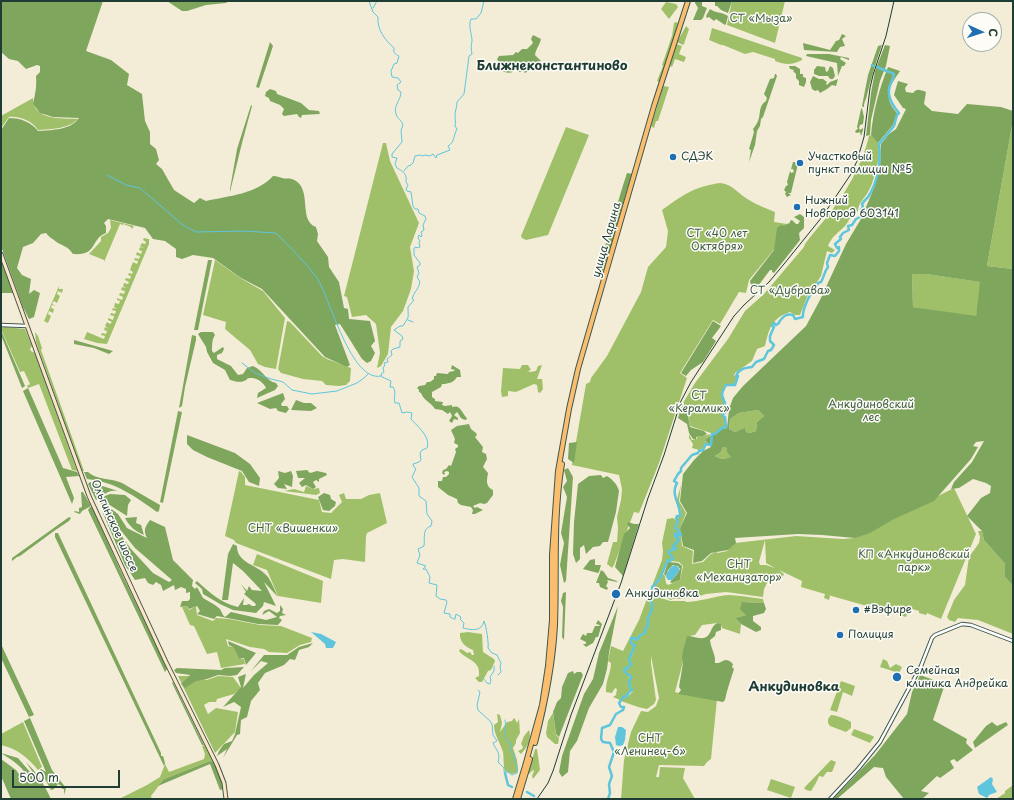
<!DOCTYPE html>
<html>
<head>
<meta charset="utf-8">
<style>
	body { margin:0 }
	#map { position:relative; width:1014px; height:800px; overflow:hidden; background:#f3edd8; font-family:"Playpen Sans",sans-serif }
	canvas { display:block }
	.frame { position:absolute; inset:0; border:2px solid #1f3d34; pointer-events:none }
	.north { position:absolute; left:962px; top:12px; width:40px; height:40px; box-sizing:border-box; background:#fdfcf7; border:1px solid #a4b0a9; border-radius:50%; rotate:93deg; font-size:11px; font-weight:700; line-height:16px; text-align:center; color:#1f3d34 }
	.north::after { content:''; display:block; margin:auto; width:14px; height:18px; background:#1f6fb2; clip-path:polygon(50% 0,100% 100%,50% 72%,0 100%) }
	.scale { position:absolute; left:12px; top:770px; width:108px; height:18px; box-sizing:border-box; border:2px solid #1f3d34; border-top:0; padding-left:5px; font-size:12px; line-height:14px; white-space:nowrap; color:#1f3d34; -webkit-text-stroke:3px #fdfcf7; paint-order:stroke }
</style>
</head>
<body>
<div id="map">
<canvas width="1014" height="800"></canvas>
<div class="frame"></div>
<div class="north">С</div>
<div class="scale">500 m</div>
</div>
<script>
const g = document.querySelector('canvas').getContext('2d');
g.lineJoin = 'round';
function fill(path, color) { g.fillStyle = color; g.fill(path, 'evenodd'); }
function trace(path, color, width, dash) { g.strokeStyle = color; g.lineWidth = width; g.lineCap = dash ? 'butt' : 'round'; g.setLineDash(dash || []); g.stroke(path); }
function drawText(font, color, halo, rows, align = 'center') {
  g.font = font + ' "Playpen Sans",sans-serif'; g.lineWidth = 3; g.setLineDash([]); g.textBaseline = 'middle'; g.strokeStyle = halo; g.fillStyle = color; for (const [text, x, y, turn = 0] of rows) {
    g.save(); g.translate(x, y); g.rotate((+turn || 0) * Math.PI / 180); g.textAlign = isNaN(turn) ? turn : align; if (halo) g.strokeText(text, 0, 0); g.fillText(text, 0, 0); g.restore();
  }
}
const green = new Path2D(`
	M 732,1 L 785,1 L 775,43 L 727,25 Z
	M 666,2 L 676,4 L 678,7 L 669,19 L 661,9 Z
	M 676,22 L 678,23 L 676,32 L 659,82 L 657,81 L 663,66 L 662,65 L 672,36 L 674,23 Z
	M 686,26 L 689,29 L 684,44 L 683,45 L 677,42 Z
	M 712,28 L 802,58 L 802,60 C 792,65 786,65 775,61 L 775,59 L 753,52 L 745,54 L 723,45 L 721,45 L 709,40 Z
	M 676,44 L 682,46 L 679,54 L 686,57 L 684,62 L 675,59 L 672,67 L 670,66 Z
	M 664,86 L 669,87 L 658,121 L 656,121 L 654,128 L 651,126 L 663,87 Z
	M 33,98 C 33,121 62,118 78,119 C 69,129 51,129 38,130 C 32,121 20,116 9,117 L 1,128 L 1,116 Z
	M 1013,120 L 1013,269 L 987,266 Z
	M 566,127 L 589,135 L 548,235 L 526,240 L 522,238 L 521,236 Z
	M 871,135 C 873,137 877,140 878,143 C 882,152 874,183 868,192 C 864,199 858,203 858,211 C 848,217 851,219 845,226 C 838,233 832,236 828,246 L 835,250 L 832,253 L 827,251 L 821,276 L 807,297 L 800,315 L 795,315 L 790,312 C 772,318 769,328 765,346 L 757,349 L 752,361 L 735,373 L 734,376 L 737,376 L 734,385 L 725,385 C 721,393 721,395 725,403 L 724,406 L 726,410 L 723,416 L 725,417 L 725,427 L 722,427 L 715,433 L 711,433 L 690,426 L 687,410 L 683,403 L 695,383 L 728,339 L 745,311 L 764,294 L 804,247 L 805,244 C 811,235 819,227 826,218 C 845,194 862,166 869,136 Z
	M 383,143 L 386,143 L 390,161 L 419,223 L 410,247 L 414,271 L 411,289 L 403,311 L 391,327 L 388,354 L 381,366 L 377,368 L 380,353 L 376,324 L 366,315 L 352,317 L 347,297 L 344,296 Z
	M 720,183 C 733,184 738,194 749,200 C 757,205 766,208 775,212 L 774,222 L 787,224 L 792,221 L 795,224 L 749,280 L 746,293 L 739,292 L 720,324 L 713,320 L 680,373 L 687,378 L 659,463 L 639,513 L 634,512 L 614,565 L 612,568 L 607,564 L 613,542 L 617,542 L 618,528 L 617,517 L 621,500 L 622,489 L 619,475 L 572,465 L 586,384 L 590,382 L 591,378 L 607,356 L 641,292 L 648,267 L 666,247 L 668,231 L 662,210 C 683,195 693,187 720,183 Z
	M 110,220 L 134,226 L 132,229 L 131,227 L 123,224 L 123,225 L 120,224 L 104,262 L 104,260 L 89,254 L 101,241 L 101,237 L 108,233 L 111,228 Z
	M 144,238 L 148,239 L 149,239 L 149,244 L 107,344 L 97,343 L 84,339 L 87,332 L 104,339 L 105,336 L 101,335 L 102,333 L 106,334 L 107,331 L 104,330 L 105,327 L 109,329 L 105,326 L 107,322 L 110,324 L 112,322 L 108,320 L 108,318 L 113,320 L 114,316 L 110,315 L 111,313 L 115,314 L 116,311 L 112,310 L 113,308 L 117,309 L 114,307 L 115,303 L 119,304 L 120,301 L 117,300 L 117,298 L 122,300 L 123,297 L 119,295 L 120,293 L 124,294 L 125,291 L 121,290 L 122,287 L 126,288 L 123,286 L 124,283 L 128,284 L 129,282 L 125,280 L 126,278 L 130,279 L 131,276 L 128,275 L 129,273 L 132,274 L 133,272 L 130,270 L 131,267 L 135,269 L 131,267 L 133,262 L 137,264 L 138,261 L 134,260 L 135,258 L 139,259 L 140,256 L 136,255 L 137,252 L 141,254 L 142,251 L 139,250 L 140,247 L 144,248 L 140,246 L 142,243 L 145,244 L 146,242 L 143,240 Z
	M 215,260 L 242,279 L 263,291 L 285,318 L 276,369 L 265,367 L 258,364 L 250,350 L 225,329 L 226,322 L 203,315 Z
	M 912,274 L 926,274 L 981,282 L 976,317 L 913,307 Z
	M 59,286 L 59,289 L 63,289 L 62,293 L 58,291 L 57,294 L 60,296 L 57,303 L 54,301 L 52,304 L 56,306 L 52,305 L 51,308 L 54,309 L 53,313 L 49,311 L 48,314 L 51,316 L 48,323 L 44,321 Z
	M 287,321 L 290,322 L 322,356 L 327,359 L 351,368 L 350,381 L 346,385 L 339,386 L 326,385 L 322,381 L 303,379 L 281,373 L 278,369 Z
	M 5,327 L 25,329 L 32,346 L 30,349 L 31,351 L 35,353 L 77,471 L 72,470 L 39,384 L 28,388 L 27,386 L 30,384 L 24,371 L 20,372 L 1,329 L 1,328 Z
	M 35,332 L 38,336 L 42,348 L 41,350 L 84,471 L 82,471 L 36,342 Z
	M 522,365 L 528,365 L 531,370 L 528,371 L 530,372 L 536,371 L 538,366 L 542,365 L 537,379 L 542,379 L 543,389 L 540,393 L 538,392 L 537,385 L 534,384 L 516,392 L 508,391 L 508,396 L 502,397 L 501,391 L 503,368 L 520,369 Z
	M 758,410 L 764,416 L 757,422 L 756,431 L 750,433 L 746,432 L 745,429 L 735,432 L 729,429 L 730,419 L 739,413 Z
	M 689,434 L 692,440 L 696,440 L 697,437 L 711,434 L 705,440 L 707,443 L 704,445 L 704,448 L 699,450 L 692,448 L 693,444 L 689,438 Z
	M 723,447 L 728,448 L 732,457 C 725,459 721,460 715,456 L 721,452 Z
	M 239,471 L 241,472 L 245,477 L 245,485 L 319,500 L 322,512 L 331,513 L 342,502 L 339,495 L 344,493 L 346,499 L 361,499 L 369,495 L 380,493 L 387,523 L 367,533 L 366,536 L 365,562 L 343,559 L 334,560 L 331,579 L 323,576 L 236,543 L 234,540 L 225,536 Z
	M 681,485 L 679,501 L 686,513 L 680,528 L 681,532 L 676,527 L 678,524 L 677,517 L 680,516 L 681,510 L 676,503 Z
	M 306,486 L 313,489 L 319,488 L 320,493 L 316,495 L 284,491 L 294,489 L 304,492 Z
	M 954,488 L 976,534 L 941,619 L 927,613 L 926,615 L 919,613 L 919,611 L 909,608 L 906,617 L 828,595 L 830,596 L 829,600 L 824,598 L 825,594 L 801,587 L 802,581 L 779,570 L 784,574 L 782,578 L 769,579 L 764,589 L 763,597 L 726,592 L 706,594 L 694,598 L 672,599 L 672,600 L 658,596 L 650,595 L 653,587 L 659,582 L 663,574 L 665,576 L 666,583 L 668,585 L 680,580 L 683,566 L 679,562 L 671,561 L 673,558 L 669,552 L 672,550 L 675,551 L 677,548 L 674,546 L 679,541 L 675,535 L 677,537 L 681,536 L 682,546 L 693,551 L 692,564 L 703,562 L 711,554 L 716,552 L 718,553 L 727,551 L 735,543 L 796,536 L 843,539 L 855,538 ZM 765,540 L 766,563 L 775,568 L 766,565 L 760,565 L 759,562 Z
	M 673,518 L 677,521 L 675,528 L 678,530 L 680,534 L 679,535 L 677,533 L 674,533 L 674,537 L 678,540 L 673,545 L 675,548 L 669,550 L 668,553 L 672,558 L 670,560 L 667,560 L 658,582 L 652,586 L 662,560 L 663,551 L 662,543 L 667,519 Z
	M 978,531 L 982,531 L 984,540 L 1005,564 L 1005,577 L 1013,586 L 1013,634 L 978,620 L 958,618 L 955,622 L 949,620 L 947,617 L 954,600 L 965,585 L 969,557 L 979,543 L 980,537 Z
	M 257,554 L 323,581 L 321,603 L 278,596 L 267,570 L 253,565 Z
	M 729,595 L 741,596 L 763,599 L 764,603 L 742,602 L 746,615 L 735,618 L 741,624 L 740,634 L 722,628 L 721,624 L 718,623 L 702,625 L 695,635 L 690,636 L 675,692 L 685,695 L 717,699 L 711,759 L 707,762 L 704,766 L 659,765 L 656,777 L 659,777 L 660,767 L 685,768 L 683,778 L 695,799 L 621,799 L 624,760 L 631,732 L 641,711 L 648,712 L 656,706 L 659,698 L 651,656 L 651,663 L 656,700 L 654,704 L 647,709 L 638,707 L 621,701 L 624,697 L 627,697 L 633,691 L 629,681 L 631,679 L 631,676 L 627,673 L 625,670 L 628,668 L 632,664 L 629,658 L 632,656 L 635,645 L 632,643 L 632,639 L 635,639 L 636,640 L 639,639 L 639,636 L 645,634 L 646,630 L 649,626 L 648,619 L 652,608 L 650,596 L 659,597 L 670,601 L 686,601 L 685,602 C 700,602 714,596 729,595 Z
	M 648,596 L 652,608 L 648,619 L 648,625 L 645,630 L 644,633 L 639,635 L 638,638 L 636,639 L 631,638 L 631,643 L 635,646 L 631,655 L 629,657 L 628,660 L 631,664 L 628,668 L 625,668 L 624,670 L 626,674 L 630,676 L 628,682 L 632,690 L 629,692 L 626,696 L 624,696 L 620,700 L 613,697 L 616,695 L 617,689 L 615,688 L 612,693 L 606,692 C 605,682 611,673 611,663 L 608,661 L 611,646 L 623,651 L 639,620 Z
	M 187,606 L 189,610 L 196,606 L 197,615 L 213,621 L 216,618 L 229,619 L 260,625 L 281,626 L 312,638 L 311,642 L 300,645 L 287,653 L 269,652 L 264,649 L 250,647 L 226,639 L 228,646 L 233,647 L 239,659 L 244,659 L 245,664 L 221,668 L 217,652 L 207,654 L 194,626 L 190,625 L 182,607 Z
	M 468,632 L 482,634 L 483,652 L 494,659 L 495,661 L 491,670 L 488,671 L 482,682 L 479,682 L 475,678 L 479,676 C 481,660 466,660 459,651 L 460,649 L 463,650 L 467,653 L 470,652 L 472,655 L 474,655 L 473,650 C 465,647 459,641 460,633 Z
	M 883,659 L 887,661 L 890,668 L 896,664 L 902,667 L 899,673 L 880,667 Z
	M 178,676 L 190,676 L 207,680 L 218,676 L 233,677 L 241,688 L 234,694 L 217,699 L 216,702 L 209,702 L 204,705 L 208,714 L 216,708 L 238,712 L 235,732 L 215,753 Z
	M 841,681 L 855,686 L 852,696 L 843,692 L 837,712 L 830,710 Z
	M 553,713 L 556,735 L 559,738 L 558,744 L 555,744 L 547,737 L 546,733 L 548,721 Z
	M 497,714 L 500,715 L 502,723 L 500,732 L 507,722 L 512,721 L 514,718 L 515,719 L 517,723 L 519,719 L 520,733 L 516,740 L 516,743 L 513,748 L 517,760 L 518,772 L 512,774 L 505,771 C 503,765 504,758 503,752 C 500,742 494,735 494,725 L 498,722 Z
	M 831,715 C 837,715 846,719 851,722 L 851,728 L 846,732 L 830,726 L 828,723 L 828,719 Z
	M 23,722 L 42,767 L 38,770 C 27,757 18,749 1,745 L 1,734 Z
	M 854,729 L 873,736 L 874,737 L 870,743 L 851,735 Z
	M 529,730 C 532,739 527,748 521,754 L 518,751 L 522,749 L 523,747 L 521,744 L 524,736 Z
	M 205,745 L 214,762 L 210,761 L 164,779 L 151,796 L 152,799 L 119,799 L 147,785 L 160,777 L 165,764 L 169,772 L 204,759 L 205,754 L 202,746 Z
	M 535,749 L 537,749 L 540,770 L 533,779 L 532,776 L 534,771 L 533,770 L 528,775 Z
	M 831,760 L 836,762 L 832,772 L 827,772 L 823,777 L 819,776 C 817,782 814,786 811,791 L 806,790 L 804,788 Z
	M 771,779 L 795,787 L 791,798 L 767,790 Z
	M 1013,785 L 1013,799 L 996,799 L 1005,793 L 1005,791 Z`);
const forest = new Path2D(`
	M 1,1 L 103,1 L 86,51 L 111,60 L 129,74 L 127,85 L 142,94 L 145,121 L 150,132 L 150,144 L 156,149 L 159,160 L 156,164 L 162,169 L 174,190 L 194,203 L 200,198 L 206,201 C 228,196 257,194 273,176 C 277,176 279,177 282,178 C 285,179 289,178 292,179 C 314,187 297,220 316,227 L 318,234 L 317,241 L 328,257 L 329,267 L 339,282 L 344,308 L 348,309 L 349,319 L 370,321 L 375,341 L 371,346 L 375,353 L 371,361 L 367,363 L 362,359 L 340,324 L 335,325 L 350,365 L 347,367 L 325,357 L 262,289 L 241,278 L 213,258 L 193,255 L 182,259 L 176,257 L 176,249 L 165,241 L 153,239 L 145,228 L 108,219 L 104,223 L 106,226 L 106,233 C 90,239 98,256 73,254 C 66,244 62,247 54,240 C 51,238 48,236 46,233 L 41,234 L 33,243 L 23,247 L 17,268 L 22,275 L 31,279 L 29,294 L 34,290 L 40,293 L 34,317 L 29,319 L 23,307 L 1,246 L 1,130 L 9,118 C 21,118 31,122 38,131 C 52,130 71,130 79,118 L 53,117 L 40,113 L 33,104 C 35,94 37,87 36,76 L 40,72 L 40,66 L 37,65 L 26,69 L 18,61 L 9,59 L 1,52 Z
	M 167,1 L 229,1 L 226,3 L 206,5 L 187,11 L 182,11 Z
	M 695,1 L 702,1 L 702,6 L 707,8 L 703,18 L 701,20 L 693,20 L 698,8 L 695,3 Z
	M 715,1 L 732,1 L 728,13 L 721,10 L 717,6 L 715,6 Z
	M 710,9 C 715,13 722,12 728,16 L 726,24 L 725,25 L 716,19 L 714,21 L 709,17 L 707,18 L 706,16 Z
	M 842,34 L 846,36 L 842,39 L 845,46 L 840,47 L 837,52 L 804,50 L 803,43 L 830,50 L 836,41 L 839,40 Z
	M 533,35 L 541,39 C 540,45 536,48 535,55 L 541,61 L 532,66 L 528,66 L 528,71 L 525,73 L 523,71 L 519,72 L 516,67 L 512,70 L 513,72 C 508,74 503,72 499,68 L 501,66 L 497,59 L 499,56 L 513,55 L 516,52 L 518,53 L 522,49 L 527,49 L 533,43 L 531,39 Z
	M 270,42 L 273,46 L 259,88 L 256,87 Z
	M 882,45 C 876,62 871,78 867,95 C 866,101 864,101 864,107 L 863,107 L 862,106 L 868,75 L 878,46 Z
	M 885,45 L 890,46 L 886,66 L 880,81 L 871,120 L 870,135 L 866,136 L 871,93 L 875,71 Z
	M 807,54 L 829,54 L 849,58 L 849,60 L 841,57 L 840,59 L 846,63 L 844,66 L 842,66 L 838,76 L 837,63 L 806,56 Z
	M 789,66 L 795,66 L 800,69 L 800,74 L 803,74 L 803,77 L 806,78 L 806,82 L 804,87 L 799,85 L 799,81 L 796,78 L 796,74 L 793,71 L 794,70 L 790,69 Z
	M 817,66 L 825,67 L 826,72 L 828,71 L 830,66 L 833,68 L 835,76 L 833,79 L 830,79 L 828,76 L 819,76 L 814,74 L 814,70 Z
	M 888,67 L 900,71 C 889,87 883,97 897,113 L 893,125 L 878,143 L 871,135 C 873,112 879,89 888,67 Z
	M 775,74 L 776,74 L 777,76 L 763,117 L 761,119 L 760,126 L 757,131 L 755,145 L 749,162 L 751,150 L 749,149 L 754,132 L 753,129 C 755,126 757,124 758,121 C 761,114 758,106 766,101 L 767,98 L 764,94 L 770,79 L 774,78 Z
	M 813,76 L 819,79 L 823,79 L 827,82 L 826,84 L 827,85 L 830,82 L 838,79 L 836,86 L 832,85 L 827,89 L 820,93 L 818,90 L 815,91 L 812,89 L 810,82 Z
	M 898,81 L 908,84 L 905,88 L 906,92 L 913,93 C 917,88 920,90 926,92 L 924,104 L 932,111 L 958,114 L 967,104 L 1001,107 L 1013,111 L 1013,120 L 987,266 L 1013,269 L 1013,586 L 1005,577 L 1005,564 L 984,540 L 982,531 L 967,516 L 981,498 L 990,493 L 991,486 L 986,483 L 973,479 L 959,488 L 951,489 L 954,482 L 972,462 L 984,441 L 976,442 L 973,446 L 978,447 L 971,459 L 934,501 L 894,519 L 870,533 L 855,538 L 822,535 L 798,534 L 735,538 L 736,543 L 728,550 L 711,553 L 702,561 L 693,563 L 694,550 L 683,546 L 680,528 L 687,513 L 680,501 L 683,474 L 694,460 L 703,451 L 711,447 L 705,440 C 710,435 720,429 727,428 L 729,409 L 733,398 L 743,386 L 806,326 L 820,300 L 846,244 L 861,219 L 874,188 L 880,166 L 881,144 L 889,134 L 896,129 L 906,109 L 903,108 L 894,95 ZM 912,274 L 926,274 L 980,282 L 976,316 L 913,307 ZM 758,410 L 764,416 L 757,422 L 756,431 L 750,433 L 746,432 L 745,428 L 735,432 L 729,429 L 730,419 L 739,413 ZM 723,447 L 727,448 L 727,452 L 731,457 C 725,459 721,460 715,456 L 721,452 Z
	M 270,89 L 276,91 L 277,94 L 301,103 L 309,110 L 319,111 L 320,114 L 302,115 L 301,118 L 299,117 L 297,114 L 284,116 L 282,114 L 284,109 L 280,105 L 270,101 L 269,98 L 265,96 L 266,92 Z
	M 251,105 L 252,106 L 242,143 L 230,192 L 230,189 L 237,149 Z
	M 862,108 L 864,117 L 863,124 L 860,125 L 859,128 L 860,130 L 863,128 L 863,130 L 861,136 L 860,132 L 857,133 L 855,132 L 856,130 L 858,129 L 857,127 L 861,109 Z
	M 793,162 L 795,162 L 798,164 L 791,193 L 788,193 L 791,195 L 787,197 L 785,194 L 786,192 L 784,190 L 786,186 L 788,185 L 787,182 L 790,171 L 791,173 L 794,172 L 793,169 L 791,169 Z
	M 627,173 L 633,174 L 627,189 L 605,268 L 602,272 L 600,271 L 598,272 L 597,270 C 609,238 616,206 627,173 Z
	M 800,214 L 804,217 L 804,228 C 798,235 799,230 800,240 L 774,273 L 772,272 L 772,270 L 770,270 L 758,286 L 755,288 L 751,285 L 750,281 L 774,250 L 777,228 L 781,225 L 784,226 L 788,224 L 790,224 L 790,221 L 792,220 L 796,224 L 798,224 L 800,221 L 794,217 Z
	M 1,258 L 14,293 L 1,293 Z
	M 208,260 L 212,260 L 198,330 L 194,330 Z
	M 713,321 L 721,326 L 712,338 L 716,341 L 703,362 L 691,370 L 686,376 L 681,373 Z
	M 1,330 L 25,386 L 22,388 L 1,335 Z
	M 201,332 L 213,332 L 215,335 C 212,339 212,346 212,351 L 214,353 L 223,347 L 224,349 L 222,353 L 217,355 L 217,359 L 231,366 L 238,375 L 243,374 L 247,368 L 253,366 C 264,371 266,381 276,383 L 278,386 L 275,390 L 257,398 L 258,393 L 266,388 C 264,383 257,377 250,378 C 244,379 250,379 244,381 C 240,383 234,381 230,380 L 225,370 L 213,363 L 207,352 L 206,347 L 198,334 Z
	M 192,335 L 196,336 L 196,340 L 185,387 L 182,406 L 179,408 Z
	M 74,340 L 113,351 L 109,354 L 94,348 L 74,344 Z
	M 452,365 L 460,370 L 461,377 L 457,377 C 454,382 449,384 442,384 L 441,387 L 432,392 L 432,397 L 435,399 L 435,401 L 443,402 L 442,405 L 445,406 L 452,405 L 452,407 C 461,404 462,414 467,418 L 466,420 C 459,419 460,415 457,412 L 454,415 L 458,418 L 458,420 L 454,419 L 452,423 L 449,421 L 452,416 L 450,412 L 448,414 L 442,410 L 435,409 C 431,402 424,401 421,393 L 419,392 L 419,390 L 417,388 L 419,386 L 425,385 L 427,382 L 430,382 L 434,379 L 434,376 L 436,376 L 437,373 L 448,374 L 449,372 L 454,371 L 455,370 L 451,369 Z
	M 28,388 L 63,468 L 77,472 L 79,476 L 66,477 L 74,498 L 72,504 L 23,391 Z
	M 283,393 L 285,399 L 281,404 L 282,406 L 287,406 L 289,409 L 286,413 L 278,411 L 276,408 L 270,409 L 257,403 Z
	M 296,400 L 304,403 L 311,403 L 317,408 L 311,411 L 291,410 Z
	M 683,404 L 687,411 L 690,427 L 704,431 L 707,434 L 703,436 L 696,437 L 696,440 L 693,439 L 689,433 L 687,424 L 678,418 L 682,405 Z
	M 178,411 L 182,412 L 163,503 L 160,502 Z
	M 469,424 L 471,429 L 476,433 L 477,435 L 475,437 L 483,447 L 482,452 L 486,454 L 487,459 L 483,467 L 488,473 C 487,480 485,486 493,490 L 493,495 L 487,503 L 484,504 L 480,503 L 473,506 L 475,508 L 477,507 L 483,510 L 475,514 L 472,514 L 473,510 L 471,507 L 461,505 L 458,503 L 457,499 L 448,495 L 438,487 L 438,481 L 442,481 L 443,477 L 446,477 L 449,474 L 449,472 L 447,471 L 444,472 L 445,474 L 444,475 L 442,473 L 443,470 L 446,469 L 449,465 L 451,466 L 456,452 L 455,449 L 458,447 L 458,445 L 454,443 L 455,439 L 451,430 L 457,426 Z
	M 187,435 L 235,453 L 250,464 L 260,478 L 259,486 L 249,482 L 242,471 L 207,457 L 193,450 L 187,444 Z
	M 577,442 L 574,463 L 568,459 L 569,443 Z
	M 568,468 L 573,477 L 566,581 L 564,583 L 560,565 L 564,543 L 561,533 L 567,497 L 563,487 L 567,481 L 564,470 Z
	M 307,470 L 310,473 L 317,471 L 326,473 L 327,475 L 319,479 L 319,482 L 316,480 L 313,482 L 316,487 L 313,489 L 306,485 L 302,487 L 299,483 L 305,478 L 298,478 L 296,471 Z
	M 278,471 L 285,473 L 291,471 L 293,476 L 292,487 L 284,484 L 287,489 L 278,488 L 274,484 L 279,478 Z
	M 84,472 L 88,472 C 96,480 112,478 122,483 L 160,505 L 159,511 L 157,512 C 134,496 116,482 87,479 Z
	M 601,475 L 603,478 L 607,476 C 613,480 617,484 619,491 L 616,512 L 608,542 L 603,542 L 600,546 L 593,547 L 586,554 L 584,545 L 580,548 L 580,559 L 576,563 L 573,554 L 574,522 L 578,484 L 589,476 Z
	M 90,482 L 118,491 C 106,489 105,496 96,500 L 88,484 Z
	M 81,492 L 83,492 L 91,506 L 82,511 L 80,514 L 74,512 L 75,511 L 79,512 L 79,508 L 82,507 Z
	M 324,493 L 330,495 L 331,499 L 336,502 L 335,506 L 329,511 L 323,510 L 318,497 Z
	M 110,494 L 125,495 L 131,500 L 128,505 L 127,516 L 105,502 L 106,505 L 118,514 L 127,528 L 147,538 C 143,530 145,527 150,520 L 165,527 L 173,560 L 193,580 L 192,586 L 195,589 L 197,587 L 203,598 L 215,605 L 220,609 L 223,615 L 225,617 L 231,612 L 266,620 L 277,617 L 269,611 L 262,615 L 264,611 L 269,609 L 277,613 L 280,611 L 280,605 L 283,609 L 282,613 L 286,615 L 280,616 L 279,618 L 282,620 L 278,625 L 258,624 L 217,616 L 214,619 L 197,614 L 200,611 L 197,606 L 189,609 L 187,606 L 180,607 L 182,601 L 188,601 L 190,599 L 190,592 L 186,593 L 186,589 L 181,587 L 175,590 L 174,585 L 163,591 L 161,585 L 156,582 L 153,585 L 148,583 L 145,578 L 135,580 L 125,565 L 102,511 L 113,528 L 121,535 L 131,549 L 153,573 L 169,582 L 172,580 L 135,548 L 106,512 L 100,502 L 105,496 Z
	M 90,507 L 92,507 L 122,574 L 165,664 L 167,669 L 165,672 L 88,510 Z
	M 69,517 L 71,518 L 69,521 L 54,531 L 20,556 L 17,557 L 12,561 L 12,558 Z
	M 137,517 L 136,523 L 141,525 L 144,535 C 135,531 130,527 125,518 Z
	M 628,522 L 634,524 L 639,524 L 623,576 L 615,567 L 624,534 L 630,528 L 627,524 Z
	M 55,533 L 58,533 L 161,753 L 161,756 L 163,756 L 165,763 L 164,766 L 55,537 Z
	M 233,544 L 237,546 C 237,564 258,564 268,577 C 272,583 275,591 278,597 L 264,582 L 276,606 L 264,602 L 263,606 L 256,613 L 233,610 L 220,604 L 203,594 L 202,589 L 195,583 L 197,581 C 210,593 221,603 238,607 L 244,598 L 243,605 L 246,605 L 249,604 L 252,606 L 255,606 L 256,604 L 244,594 L 246,592 L 241,584 L 247,591 L 249,586 L 252,590 L 262,591 L 243,571 L 233,563 L 228,600 L 222,600 L 228,554 Z
	M 595,559 L 595,565 L 601,565 L 599,572 L 598,573 L 583,569 L 590,560 Z
	M 668,562 L 678,563 L 682,566 L 680,580 L 672,583 L 670,582 L 677,574 L 680,569 L 678,566 L 673,565 L 668,570 L 666,576 L 664,574 Z
	M 601,570 L 604,572 L 608,578 L 617,581 L 617,582 L 607,580 L 608,582 L 606,586 L 608,588 L 607,590 L 600,587 L 599,583 L 596,583 Z
	M 566,592 L 564,640 L 562,637 L 563,607 L 561,601 L 563,593 Z
	M 742,602 L 764,603 L 766,609 L 764,613 L 753,616 L 753,621 L 761,627 L 761,630 L 756,632 L 741,624 L 735,618 L 746,615 L 740,609 Z
	M 618,606 L 609,653 L 607,669 L 603,684 L 589,708 L 577,741 L 570,751 L 568,772 L 562,777 L 559,772 L 562,756 L 584,694 L 593,679 L 599,653 Z
	M 598,620 L 602,624 L 598,637 L 596,637 L 593,643 L 586,647 L 583,644 L 586,644 L 586,642 L 580,639 L 583,634 L 586,636 L 587,633 L 592,633 L 595,626 L 599,626 L 600,625 L 596,624 Z
	M 718,623 L 721,624 L 721,630 L 716,632 L 715,636 L 710,640 C 711,649 716,655 715,663 C 723,664 724,655 733,664 L 732,667 L 734,669 C 731,679 727,689 725,700 L 723,702 L 678,694 L 681,690 L 679,687 L 683,663 L 682,657 L 683,651 L 687,636 C 692,636 698,639 703,638 C 712,637 710,625 718,623 Z
	M 228,641 L 256,653 L 246,665 L 244,658 L 239,659 L 233,647 L 229,645 Z
	M 313,643 L 309,647 L 299,650 L 295,660 L 290,659 L 284,665 L 265,673 L 258,683 L 260,690 L 251,701 L 247,717 L 241,720 L 240,734 L 237,735 L 223,758 L 227,749 L 217,756 L 219,751 L 224,744 L 232,741 L 235,734 L 241,707 L 234,702 L 223,707 L 241,687 L 238,677 L 246,674 L 243,688 L 254,675 L 268,663 L 261,661 L 251,671 L 264,655 L 287,655 L 299,647 Z
	M 1,644 L 34,715 L 29,717 L 1,658 Z
	M 244,667 L 237,675 L 230,676 L 218,675 L 207,679 L 196,681 L 185,688 L 181,684 L 190,675 L 176,673 L 174,670 L 177,668 L 221,670 L 225,668 Z
	M 573,671 L 574,674 L 577,672 L 581,672 L 583,675 L 559,737 L 556,734 L 553,712 L 557,702 L 561,698 L 562,687 L 568,673 Z
	M 920,675 L 945,684 L 933,720 L 967,739 L 966,743 L 973,750 L 957,762 L 954,759 L 950,761 L 954,768 L 940,778 L 937,776 L 921,791 L 929,793 L 922,799 L 904,799 L 886,777 L 883,768 L 874,767 L 837,799 L 833,799 L 875,755 L 907,714 L 912,692 Z
	M 173,682 L 204,745 L 202,745 L 172,683 Z
	M 30,718 L 52,770 L 66,788 L 64,795 L 64,789 L 62,789 L 62,786 L 58,784 L 54,789 L 51,790 L 40,770 L 41,769 L 46,772 L 24,721 Z
	M 992,722 L 997,726 L 1006,722 L 1008,725 L 975,748 L 973,742 L 986,726 Z
	M 1,753 L 18,758 L 30,772 L 34,774 L 26,762 C 37,773 44,784 51,799 L 11,799 L 1,776 L 1,759 L 16,770 L 24,781 L 30,781 C 25,768 12,760 1,753 Z
	M 210,761 L 214,762 L 220,776 L 223,789 L 220,790 L 210,764 L 158,786 L 164,779 Z`);
const water = new Path2D(`
	M 676,565 L 679,568 L 679,571 L 672,580 L 668,580 L 666,577 C 667,572 670,566 676,565 Z
	M 311,632 L 321,634 L 336,642 L 333,648 L 326,648 L 325,644 Z
	M 618,727 L 622,727 L 626,730 L 625,740 L 623,745 L 620,746 L 616,745 L 615,737 Z
	M 991,777 L 993,779 L 992,784 L 997,792 L 989,795 L 987,798 L 979,794 L 977,787 Z`);
const stream = new Path2D(`
	M 369,1 L 373,12 L 378,17 C 377,30 385,40 394,48 C 393,53 395,54 399,56 L 397,63 L 394,64 L 391,71 L 392,77 L 398,78 L 401,82 L 397,85 L 398,90 L 401,92 C 401,100 393,106 396,114 C 397,119 402,120 403,125 L 401,130 L 402,142 L 392,154 L 392,157 L 397,158 L 395,164 L 397,168 C 404,172 407,174 406,182 L 408,185 L 406,189 L 407,191 L 411,192 L 413,206 L 415,209 L 418,209 L 419,213 L 425,216 L 426,219 L 423,225 L 424,230 L 421,232 L 422,236 L 421,237 L 419,235 L 418,238 L 420,241 L 419,243 L 420,247 L 417,248 L 416,247 L 414,248 L 414,255 L 420,263 L 420,265 L 417,267 L 419,273 L 417,277 L 420,282 C 419,289 413,293 412,299 L 414,300 L 408,307 C 408,320 410,314 403,326 L 400,326 L 394,330 L 402,336 L 403,339 L 400,341 L 400,347 L 393,349 L 391,351 L 392,355 L 387,359 L 388,362 L 384,363 L 385,365 L 383,368 L 384,372 L 381,374 L 382,377 L 391,381 L 390,387 L 393,387 C 397,393 393,397 395,403 L 399,403 L 402,413 L 407,412 L 412,413 L 411,419 C 417,426 431,437 427,448 L 422,450 L 420,453 L 421,460 L 419,462 L 413,464 L 414,467 L 416,469 L 412,477 L 419,488 L 419,496 L 426,501 L 427,514 L 432,521 L 431,526 C 422,529 425,537 424,546 L 418,549 L 420,555 L 417,563 L 426,566 L 423,569 L 426,569 L 430,577 L 429,583 L 437,585 L 436,596 L 440,599 L 446,600 L 447,602 L 444,613 L 450,614 L 450,617 L 454,619 L 455,619 L 456,614 L 461,617 L 460,619 L 464,623 L 463,628 C 471,630 482,632 484,621 C 486,625 489,644 488,648 L 492,653 L 497,655 L 501,663 L 500,667 L 501,672 L 498,675
	M 373,8 L 377,1
	M 404,171 L 408,166 L 411,165 L 413,163 L 415,156 L 420,155 L 422,156 L 425,155 L 430,156 L 433,154 L 436,158 L 437,155 L 450,150 L 448,146 C 455,142 453,136 457,129 L 455,126 C 456,122 455,120 455,116 C 455,111 457,107 457,102 L 464,94 L 469,56 L 472,54 C 471,49 471,46 472,41 C 472,34 468,26 471,19 L 476,19 L 481,13 L 484,1
	M 107,175 L 126,185 L 140,188 L 183,225 L 196,232 L 243,231 L 276,233 C 290,247 305,262 317,278 C 330,298 351,383 381,376
	M 408,320 L 413,322
	M 242,363 L 255,373 L 271,379 L 283,382 L 292,390 L 312,394 L 337,391 L 357,383 L 364,378 L 368,374
	M 483,678 L 487,683 L 490,684 L 491,680 L 490,677 L 494,671 L 494,666
	M 478,690 L 480,692 L 477,705 L 478,710 L 490,721 L 492,724 L 493,735 L 497,741 L 493,743 C 496,750 501,753 498,762 L 504,768 L 504,772 L 508,772 L 512,775 L 517,773 C 518,768 517,764 514,760 L 515,757 L 510,750 L 512,744 C 501,739 507,730 505,720`);
const river = new Path2D(`
	M 872,65 L 874,66
	M 505,773 L 508,785 L 512,787
	M 527,792 L 534,796
	M 608,799 L 610,793 L 609,784 L 612,776 L 609,767 L 614,752 L 610,743 L 603,742 L 601,739 L 602,728 L 610,725 L 616,714 L 623,710 L 624,707 L 621,707 L 619,703 L 624,696 L 626,697 L 629,692 L 632,690 L 630,687 L 629,681 L 631,678 L 631,676 L 627,674 L 624,670 L 626,668 L 628,668 L 631,664 L 629,660 L 629,658 L 631,655 L 635,645 L 631,643 L 631,638 L 635,638 L 636,640 L 639,638 L 639,636 L 645,633 L 645,630 L 648,626 L 648,619 L 652,608 L 652,604 L 649,598 L 649,594 L 652,591 L 652,587 C 662,580 662,571 668,560 L 670,561 L 673,558 L 668,552 L 673,549 L 675,550 L 676,548 L 673,546 L 679,540 L 675,536 L 675,533 L 677,534 L 677,536 L 681,535 L 678,530 L 675,528 L 678,522 L 676,518 L 677,516 L 680,516 C 681,505 670,495 677,483 L 674,481 L 678,474 L 681,471 L 681,468 L 692,455 L 698,453 L 699,451 L 703,450 L 706,444 L 711,445 L 712,434 L 715,434 L 722,428 L 726,427 L 725,417 L 723,416 L 723,413 L 725,413 L 727,410 L 724,406 L 725,403 C 721,394 721,394 726,385 L 735,385 L 738,376 L 736,376 C 739,368 746,368 752,367 L 756,362 L 764,359 L 768,351 L 771,350 L 774,345 L 770,341 L 770,336 L 774,327 L 772,326 L 774,323 L 776,325 L 779,323 L 779,322 C 783,317 786,313 793,315 L 795,319 L 803,317 C 802,311 809,295 813,291 C 816,288 817,287 818,283 L 821,282 C 824,277 824,272 828,267 L 827,263 L 830,255 L 835,256 L 839,251 L 839,247 L 837,248 L 835,244 L 841,239 L 840,237 L 843,233 L 849,230 L 848,226 L 852,225 L 856,219 L 860,217 L 861,210 L 863,207 L 862,204 C 864,201 866,199 868,197 C 878,182 881,161 879,144 L 894,126 L 897,115 L 899,113 C 892,105 885,94 891,83 C 892,79 894,78 894,74 L 877,67`);
const tertiary = new Path2D(`
	M 1,325 L 27,326
	M 830,799 L 858,769 L 880,742 L 921,666 L 932,638 L 935,635 L 962,624 L 971,625 L 1013,641`);
const secondary = new Path2D(`
	M 1,254 L 89,496 L 166,662 L 217,765 L 224,783 L 226,799`);
const primary = new Path2D(`
	M 535,743 C 545,704 553,665 555,625 C 557,572 553,517 562,464
	M 515,799 L 525,766 L 542,705 L 548,666 L 552,620 L 552,555 L 558,471 L 569,409 L 578,369 L 604,279 L 654,106 L 688,1
	M 518,799 L 530,759`);
const rail = new Path2D(`
	M 537,799 L 548,783 L 553,771 L 571,715 L 621,583 L 648,498 L 664,455 L 681,401 L 691,382 L 734,316 L 744,305 L 769,282 L 784,264 L 822,217 L 851,174 L 857,161 L 864,137 L 870,88 L 873,75 L 886,36 L 894,1`);
const markers = [
	[673,157,4,"#1f6fb2"],
	[800,163,4,"#1f6fb2"],
	[797,207,4,"#1f6fb2"],
	[616,594,5,"#1f6fb2"],
	[856,610,4,"#1f6fb2"],
	[840,635,4,"#1f6fb2"],
	[897,677,5,"#1f6fb2"]
];
const parkNames = [
	["СТ «Мыза»",761,19],
	["СТ «40 лет",717,234],
	["Октября»",717,247],
	["СТ «Дубрава»",790,291],
	["СТ",699,396],
	["«Керамик»",699,409],
	["Анкудиновский",871,405],
	["лес",871,418],
	["СНТ «Вишенки»",293,529],
	["КП «Анкудиновский",914,555],
	["парк»",914,568],
	["СНТ",739,565],
	["«Механизатор»",739,578],
	["СНТ",650,739],
	["«Ленинец-6»",650,752]
];
const poiNames = [
	["СДЭК",681,157],
	["Участковый",808,157],
	["пункт полиции №5",808,170],
	["Нижний",805,201],
	["Новгород 603141",805,214],
	["Анкудиновка",625,594],
	["#Вэфире",864,610],
	["Полиция",848,635],
	["Семейная",906,671],
	["клиника Андрейка",906,684]
];
const streetNames = [
	["улица Ларина",607,240,-74],
	["Ольгинское шоссе",114,526,66]
];
const quarterNames = [
	["Ближнеконстантиново",552,66],
	["Анкудиновка",794,687]
];
fill(green, '#9fc069');
fill(forest, '#7fa65d');
fill(water, '#5fc5dc');
trace(stream, '#5fc5dc', 1);
trace(river, '#5fc5dc', 2.5);
trace(tertiary, '#3f574d', 4.5);
trace(secondary, '#3f574d', 5);
trace(primary, '#3f574d', 6);
trace(tertiary, '#fff', 2.5);
trace(secondary, '#fde5c5', 3);
trace(primary, '#fbbe6e', 4);
trace(rail, '#1f3d34', 1);
for (const [x, y, r, color] of markers) { const dot = new Path2D(); dot.arc(x, y, r, 0, 2 * Math.PI); g.fillStyle = color; g.fill(dot); trace(dot, '#fdfcf7', 1.5); }
drawText('11px', '#3f5e41', '#fdfcf7', parkNames);
drawText('11px', '#1f3d34', '#fdfcf7', poiNames, 'left');
drawText('11px', '#1f3d34', '#fdfcf7', streetNames);
drawText('bold 13px', '#1f3d34', '#fdfcf7', quarterNames);
</script>
</body>
</html>
